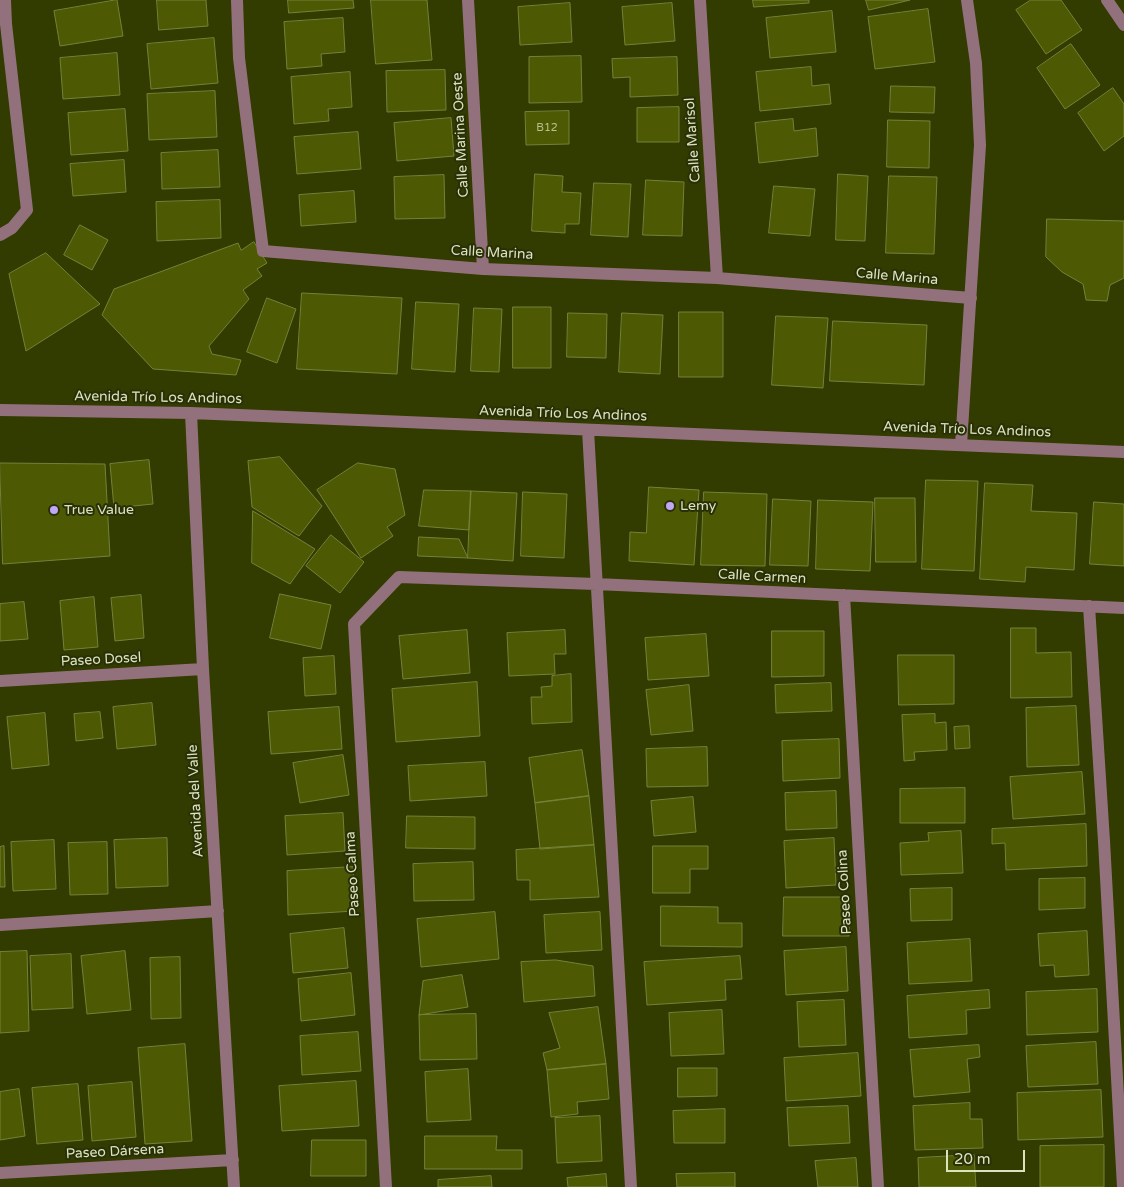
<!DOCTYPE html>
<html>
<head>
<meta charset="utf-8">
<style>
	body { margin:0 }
	#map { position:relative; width:1124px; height:1187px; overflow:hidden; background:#323b00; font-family:"Varela Round",sans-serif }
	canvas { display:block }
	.scale { position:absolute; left:946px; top:1150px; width:79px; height:22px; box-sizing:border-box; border:2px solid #dae3be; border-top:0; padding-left:6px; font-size:15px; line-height:18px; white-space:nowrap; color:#dae3be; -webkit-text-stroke:4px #293007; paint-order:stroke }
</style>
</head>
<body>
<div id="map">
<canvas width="1124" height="1187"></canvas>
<div class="scale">20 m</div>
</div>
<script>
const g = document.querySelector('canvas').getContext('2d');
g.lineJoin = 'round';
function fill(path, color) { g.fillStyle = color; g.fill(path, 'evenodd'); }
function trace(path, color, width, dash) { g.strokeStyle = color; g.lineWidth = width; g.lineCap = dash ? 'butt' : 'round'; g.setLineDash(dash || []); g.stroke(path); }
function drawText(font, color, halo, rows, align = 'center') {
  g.font = font + ' "Varela Round",sans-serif'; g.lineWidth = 4; g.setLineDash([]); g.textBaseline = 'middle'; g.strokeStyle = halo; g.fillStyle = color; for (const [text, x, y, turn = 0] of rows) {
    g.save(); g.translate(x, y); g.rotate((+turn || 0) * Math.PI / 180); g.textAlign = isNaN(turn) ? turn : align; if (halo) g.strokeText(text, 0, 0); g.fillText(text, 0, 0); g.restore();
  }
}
const building = new Path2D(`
	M 117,0 L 123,36 L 60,46 L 54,11 Z
	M 157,0 L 206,0 L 208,26 L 159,30 Z
	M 288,0 L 353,0 L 354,8 L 289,13 Z
	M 371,0 L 427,0 L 432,60 L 376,64 Z
	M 753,0 L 809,0 L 809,3 L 754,7 Z
	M 866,0 L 910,0 L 869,10 Z
	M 1031,0 L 1061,0 L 1082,30 L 1046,54 L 1016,10 Z
	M 570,3 L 572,42 L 520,45 L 518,7 Z
	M 672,3 L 675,41 L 625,45 L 622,7 Z
	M 928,9 L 935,62 L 875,69 L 868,17 Z
	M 832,11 L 836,52 L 770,58 L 766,18 Z
	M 343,18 L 345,52 L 321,54 L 322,66 L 287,69 L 284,22 Z
	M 214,38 L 218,83 L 151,89 L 147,44 Z
	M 1071,44 L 1100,85 L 1065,109 L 1037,68 Z
	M 117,53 L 120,95 L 63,99 L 60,58 Z
	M 581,56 L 582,102 L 529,103 L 529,57 Z
	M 677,57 L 678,95 L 630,97 L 630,77 L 613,78 L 612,59 Z
	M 811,67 L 812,86 L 829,84 L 831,104 L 760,111 L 756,72 Z
	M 445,70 L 446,110 L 387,112 L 386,71 Z
	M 350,72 L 352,107 L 328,109 L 329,121 L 294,124 L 291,77 Z
	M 891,86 L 935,87 L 934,113 L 890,112 Z
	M 1113,88 L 1124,104 L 1124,136 L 1104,151 L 1078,113 Z
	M 215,91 L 217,137 L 149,140 L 147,94 Z
	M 679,107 L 679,142 L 637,142 L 637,108 Z
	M 125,109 L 128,151 L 71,155 L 68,113 Z
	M 569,111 L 569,144 L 526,145 L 525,112 Z
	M 451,118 L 454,156 L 397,161 L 394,123 Z
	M 793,119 L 794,131 L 816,128 L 818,156 L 759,163 L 755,123 Z
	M 888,120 L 930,121 L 929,168 L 887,167 Z
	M 358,132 L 361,169 L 297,174 L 294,137 Z
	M 218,150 L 220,187 L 162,189 L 161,153 Z
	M 124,160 L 126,192 L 73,196 L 70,164 Z
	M 535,174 L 563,176 L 562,192 L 581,193 L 579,224 L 565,224 L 565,233 L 532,231 Z
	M 838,174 L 868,176 L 865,241 L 836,240 Z
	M 444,175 L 445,218 L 395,219 L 394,177 Z
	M 889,176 L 937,177 L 934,254 L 886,253 Z
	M 646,180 L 684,182 L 682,236 L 643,235 Z
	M 594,183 L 631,184 L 628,237 L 591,235 Z
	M 774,186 L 815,189 L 810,236 L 769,233 Z
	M 354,191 L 356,222 L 301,226 L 299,195 Z
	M 220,200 L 221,238 L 157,241 L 156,202 Z
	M 1047,219 L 1124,221 L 1124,278 L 1110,285 L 1107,301 L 1086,300 L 1083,284 L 1062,272 L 1046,257 Z
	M 80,225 L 108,240 L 92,270 L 64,255 Z
	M 254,242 L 267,263 L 257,269 L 262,276 L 243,290 L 249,299 L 209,346 L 212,354 L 241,360 L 236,375 L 153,369 L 102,315 L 114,289 L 238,243 L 241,250 Z
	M 46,253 L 100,304 L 26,351 L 9,274 Z
	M 302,293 L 402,298 L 397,374 L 297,369 Z
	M 267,298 L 296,309 L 277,363 L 247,352 Z
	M 416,302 L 459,304 L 455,372 L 412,369 Z
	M 513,307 L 551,307 L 551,368 L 513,368 Z
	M 474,308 L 502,309 L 499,372 L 471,371 Z
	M 679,312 L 723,312 L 723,377 L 679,377 Z
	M 568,313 L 607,314 L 606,358 L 567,357 Z
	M 622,313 L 663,315 L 660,374 L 619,372 Z
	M 776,316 L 828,318 L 823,388 L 772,385 Z
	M 833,321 L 927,325 L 924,385 L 830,381 Z
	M 280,457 L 322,506 L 299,536 L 252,507 L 248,461 Z
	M 149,460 L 153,504 L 114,508 L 110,464 Z
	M 0,463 L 105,464 L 110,556 L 3,564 Z
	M 358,463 L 395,469 L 405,515 L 387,527 L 393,536 L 361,558 L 317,490 Z
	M 926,480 L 978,481 L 974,571 L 922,569 Z
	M 985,483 L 1033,485 L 1031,511 L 1077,513 L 1074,570 L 1026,567 L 1025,582 L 980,579 Z
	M 649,487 L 699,490 L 694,565 L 629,561 L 630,532 L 646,533 Z
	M 424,490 L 471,491 L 469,530 L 419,526 Z
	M 471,491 L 517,493 L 513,561 L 468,558 Z
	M 523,492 L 567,494 L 564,558 L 521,556 Z
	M 704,492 L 767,494 L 765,566 L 701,565 Z
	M 875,498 L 915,498 L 916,562 L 876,562 Z
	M 773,499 L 811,501 L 808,566 L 770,565 Z
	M 818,500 L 873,502 L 870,571 L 816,569 Z
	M 1094,502 L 1124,504 L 1124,566 L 1090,564 Z
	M 253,511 L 315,549 L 290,584 L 252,563 Z
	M 331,535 L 364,562 L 340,593 L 306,566 Z
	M 419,537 L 459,539 L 468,558 L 418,556 Z
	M 280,594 L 331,605 L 321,649 L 270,638 Z
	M 141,595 L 144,638 L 115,641 L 111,598 Z
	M 94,597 L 98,647 L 64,650 L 60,601 Z
	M 24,602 L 28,639 L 0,641 L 0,604 Z
	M 1011,628 L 1036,628 L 1036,653 L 1071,652 L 1072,697 L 1011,698 Z
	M 467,630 L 470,673 L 403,679 L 399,636 Z
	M 565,630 L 566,654 L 554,654 L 555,674 L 509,676 L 507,633 Z
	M 772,631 L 824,631 L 824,676 L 772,677 Z
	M 706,634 L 709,676 L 648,680 L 645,638 Z
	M 898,655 L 954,655 L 954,704 L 899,705 Z
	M 334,656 L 336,694 L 305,696 L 303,658 Z
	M 571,674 L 572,722 L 532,724 L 531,697 L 542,697 L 541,687 L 552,686 L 552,676 Z
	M 477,682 L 480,736 L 396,742 L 392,689 Z
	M 831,683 L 832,711 L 776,713 L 775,685 Z
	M 689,685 L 693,731 L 651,735 L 646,690 Z
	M 152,703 L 156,745 L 117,749 L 113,707 Z
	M 1076,706 L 1079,765 L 1027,767 L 1026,708 Z
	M 339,707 L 342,749 L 271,754 L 268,712 Z
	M 100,712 L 103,738 L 76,741 L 74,714 Z
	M 45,713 L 49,765 L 12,769 L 7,717 Z
	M 935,714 L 935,723 L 946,722 L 947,750 L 914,752 L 915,760 L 904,761 L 902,715 Z
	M 969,726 L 970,748 L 955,749 L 954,727 Z
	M 839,739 L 840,778 L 783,781 L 782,741 Z
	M 707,747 L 708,786 L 647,787 L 646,749 Z
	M 582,750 L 589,796 L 535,803 L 529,758 Z
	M 343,755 L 349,795 L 300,803 L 293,763 Z
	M 485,762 L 487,796 L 410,801 L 408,766 Z
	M 1082,772 L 1085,814 L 1013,819 L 1010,777 Z
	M 965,788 L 965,823 L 900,823 L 900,789 Z
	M 836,791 L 837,828 L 786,830 L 785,793 Z
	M 589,796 L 594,845 L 540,849 L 535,803 Z
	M 693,797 L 696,832 L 654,836 L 651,801 Z
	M 343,813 L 345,851 L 287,855 L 285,816 Z
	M 407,816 L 475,817 L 475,849 L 406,848 Z
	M 1086,824 L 1087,866 L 1006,870 L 1005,843 L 992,844 L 992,829 Z
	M 961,831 L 963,873 L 901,875 L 900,843 L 929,841 L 928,833 Z
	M 167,838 L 168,886 L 116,888 L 114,840 Z
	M 834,838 L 836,885 L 786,888 L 784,841 Z
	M 54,840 L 56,889 L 13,891 L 11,842 Z
	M 107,842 L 108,894 L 70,895 L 68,843 Z
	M 594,845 L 599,897 L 530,900 L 530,880 L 517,880 L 516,850 Z
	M 4,846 L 5,887 L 0,887 L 0,847 Z
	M 653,846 L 708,846 L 708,869 L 690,869 L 690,893 L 653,893 Z
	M 473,862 L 474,900 L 414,901 L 413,864 Z
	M 353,867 L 355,911 L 288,915 L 287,871 Z
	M 1085,878 L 1085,908 L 1039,910 L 1039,879 Z
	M 952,888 L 952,920 L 911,921 L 910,889 Z
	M 784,897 L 849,897 L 849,936 L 783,936 Z
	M 661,906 L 718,907 L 718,923 L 742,923 L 742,947 L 661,946 Z
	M 495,912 L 499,959 L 421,967 L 417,919 Z
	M 600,912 L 602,950 L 546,953 L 544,915 Z
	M 344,928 L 348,968 L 293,973 L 290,934 Z
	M 1087,931 L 1089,975 L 1055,977 L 1054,965 L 1040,966 L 1038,934 Z
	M 970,939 L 972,981 L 909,984 L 907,943 Z
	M 846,947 L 848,991 L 786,995 L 784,951 Z
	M 27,951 L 29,1031 L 0,1033 L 0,952 Z
	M 125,951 L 131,1010 L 87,1014 L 81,956 Z
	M 71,954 L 73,1008 L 32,1010 L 30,956 Z
	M 740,956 L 742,979 L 725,980 L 726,1000 L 647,1005 L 644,962 Z
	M 180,957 L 181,1018 L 151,1019 L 150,958 Z
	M 556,960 L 593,966 L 595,996 L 524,1002 L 521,962 Z
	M 351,973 L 355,1015 L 301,1021 L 298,979 Z
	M 462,975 L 468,1007 L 419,1015 L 423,981 Z
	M 1097,989 L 1098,1032 L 1027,1035 L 1026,992 Z
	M 989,990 L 990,1008 L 966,1010 L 967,1034 L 909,1038 L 907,996 Z
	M 844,1000 L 846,1045 L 799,1047 L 797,1002 Z
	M 598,1007 L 606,1064 L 547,1070 L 543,1053 L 560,1048 L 549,1013 Z
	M 722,1010 L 724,1054 L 671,1056 L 669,1013 Z
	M 476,1014 L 477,1059 L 420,1060 L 419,1015 Z
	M 358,1032 L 361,1071 L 302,1075 L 300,1036 Z
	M 1096,1042 L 1098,1084 L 1028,1087 L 1026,1046 Z
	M 185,1044 L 192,1141 L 145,1144 L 138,1048 Z
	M 979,1045 L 980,1057 L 967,1059 L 970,1092 L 914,1097 L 910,1050 Z
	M 858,1053 L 861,1096 L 786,1101 L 784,1058 Z
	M 606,1064 L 609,1099 L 577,1102 L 578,1114 L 551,1117 L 547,1070 Z
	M 678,1068 L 717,1068 L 717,1096 L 678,1097 Z
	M 468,1069 L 471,1120 L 427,1122 L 425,1072 Z
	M 356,1081 L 359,1126 L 282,1131 L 279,1086 Z
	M 132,1082 L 136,1137 L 92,1141 L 88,1086 Z
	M 78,1084 L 83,1140 L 37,1144 L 32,1088 Z
	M 19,1089 L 25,1136 L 0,1140 L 0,1092 Z
	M 1101,1090 L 1103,1137 L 1018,1140 L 1017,1093 Z
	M 970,1103 L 970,1119 L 982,1119 L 983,1148 L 915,1150 L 913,1106 Z
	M 848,1106 L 850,1143 L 789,1146 L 787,1108 Z
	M 725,1109 L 725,1143 L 674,1143 L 673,1111 Z
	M 600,1116 L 602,1161 L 557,1163 L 555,1118 Z
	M 425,1136 L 497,1136 L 496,1150 L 522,1150 L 522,1169 L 425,1169 Z
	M 312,1140 L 366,1140 L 366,1176 L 311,1176 Z
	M 1104,1145 L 1104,1187 L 1040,1187 L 1040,1146 Z
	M 974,1155 L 976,1187 L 919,1187 L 918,1158 Z
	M 856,1158 L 858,1187 L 818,1187 L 815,1161 Z
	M 735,1173 L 735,1187 L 677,1187 L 676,1174 Z
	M 606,1174 L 607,1187 L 568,1187 L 567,1178 Z
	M 491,1176 L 492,1187 L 438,1187 L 438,1180 Z`);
const minor = new Path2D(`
	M 237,0 L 239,58 L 263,251 L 483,269 L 717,278 L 971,298
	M 468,0 L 483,269
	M 700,0 L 717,278
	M 1107,0 L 1124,25
	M 0,235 L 12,228 L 27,210 L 6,24 L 5,0
	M 0,410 L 191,413 L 1124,452
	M 191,413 L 203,669 L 234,1187
	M 588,430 L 631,1187
	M 961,445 L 980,145 L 976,63 L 967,0
	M 844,595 L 878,1187
	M 1089,606 L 1104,841 L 1123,1187
	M 0,681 L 203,669
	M 0,925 L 218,911
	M 0,1173 L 233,1160
	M 386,1187 L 354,624 L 399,577 L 596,584 L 1124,608`);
const markers = [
	[670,506,5,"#c0a8f4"],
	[54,510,5,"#c0a8f4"]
];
const numberNames = [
	["B12",547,128]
];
const streetNames = [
	["Calle Marina Oeste",461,135,-93],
	["Calle Marisol",693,140,-94],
	["Calle Marina",492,253,3],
	["Calle Marina",897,277,5],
	["Avenida Trío Los Andinos",158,398,1],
	["Avenida Trío Los Andinos",563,414,2],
	["Avenida Trío Los Andinos",967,430,2],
	["Calle Carmen",762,577,3],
	["Paseo Dosel",101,660,-3],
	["Avenida del Valle",196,801,-93],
	["Paseo Calma",353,874,-93],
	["Paseo Colina",845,892,-93],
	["Paseo Dársena",115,1152,-3]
];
const poiNames = [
	["Lemy",680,506],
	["True Value",64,510]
];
fill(building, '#4e5a03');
trace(building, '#748238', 1);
trace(minor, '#93717c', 12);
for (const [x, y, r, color] of markers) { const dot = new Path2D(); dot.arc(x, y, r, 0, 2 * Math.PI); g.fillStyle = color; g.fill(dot); trace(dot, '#293007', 2); }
drawText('11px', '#b7c18f', null, numberNames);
drawText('14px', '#dae3be', '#293007', streetNames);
drawText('14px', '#dae3be', '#293007', poiNames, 'left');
</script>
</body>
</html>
